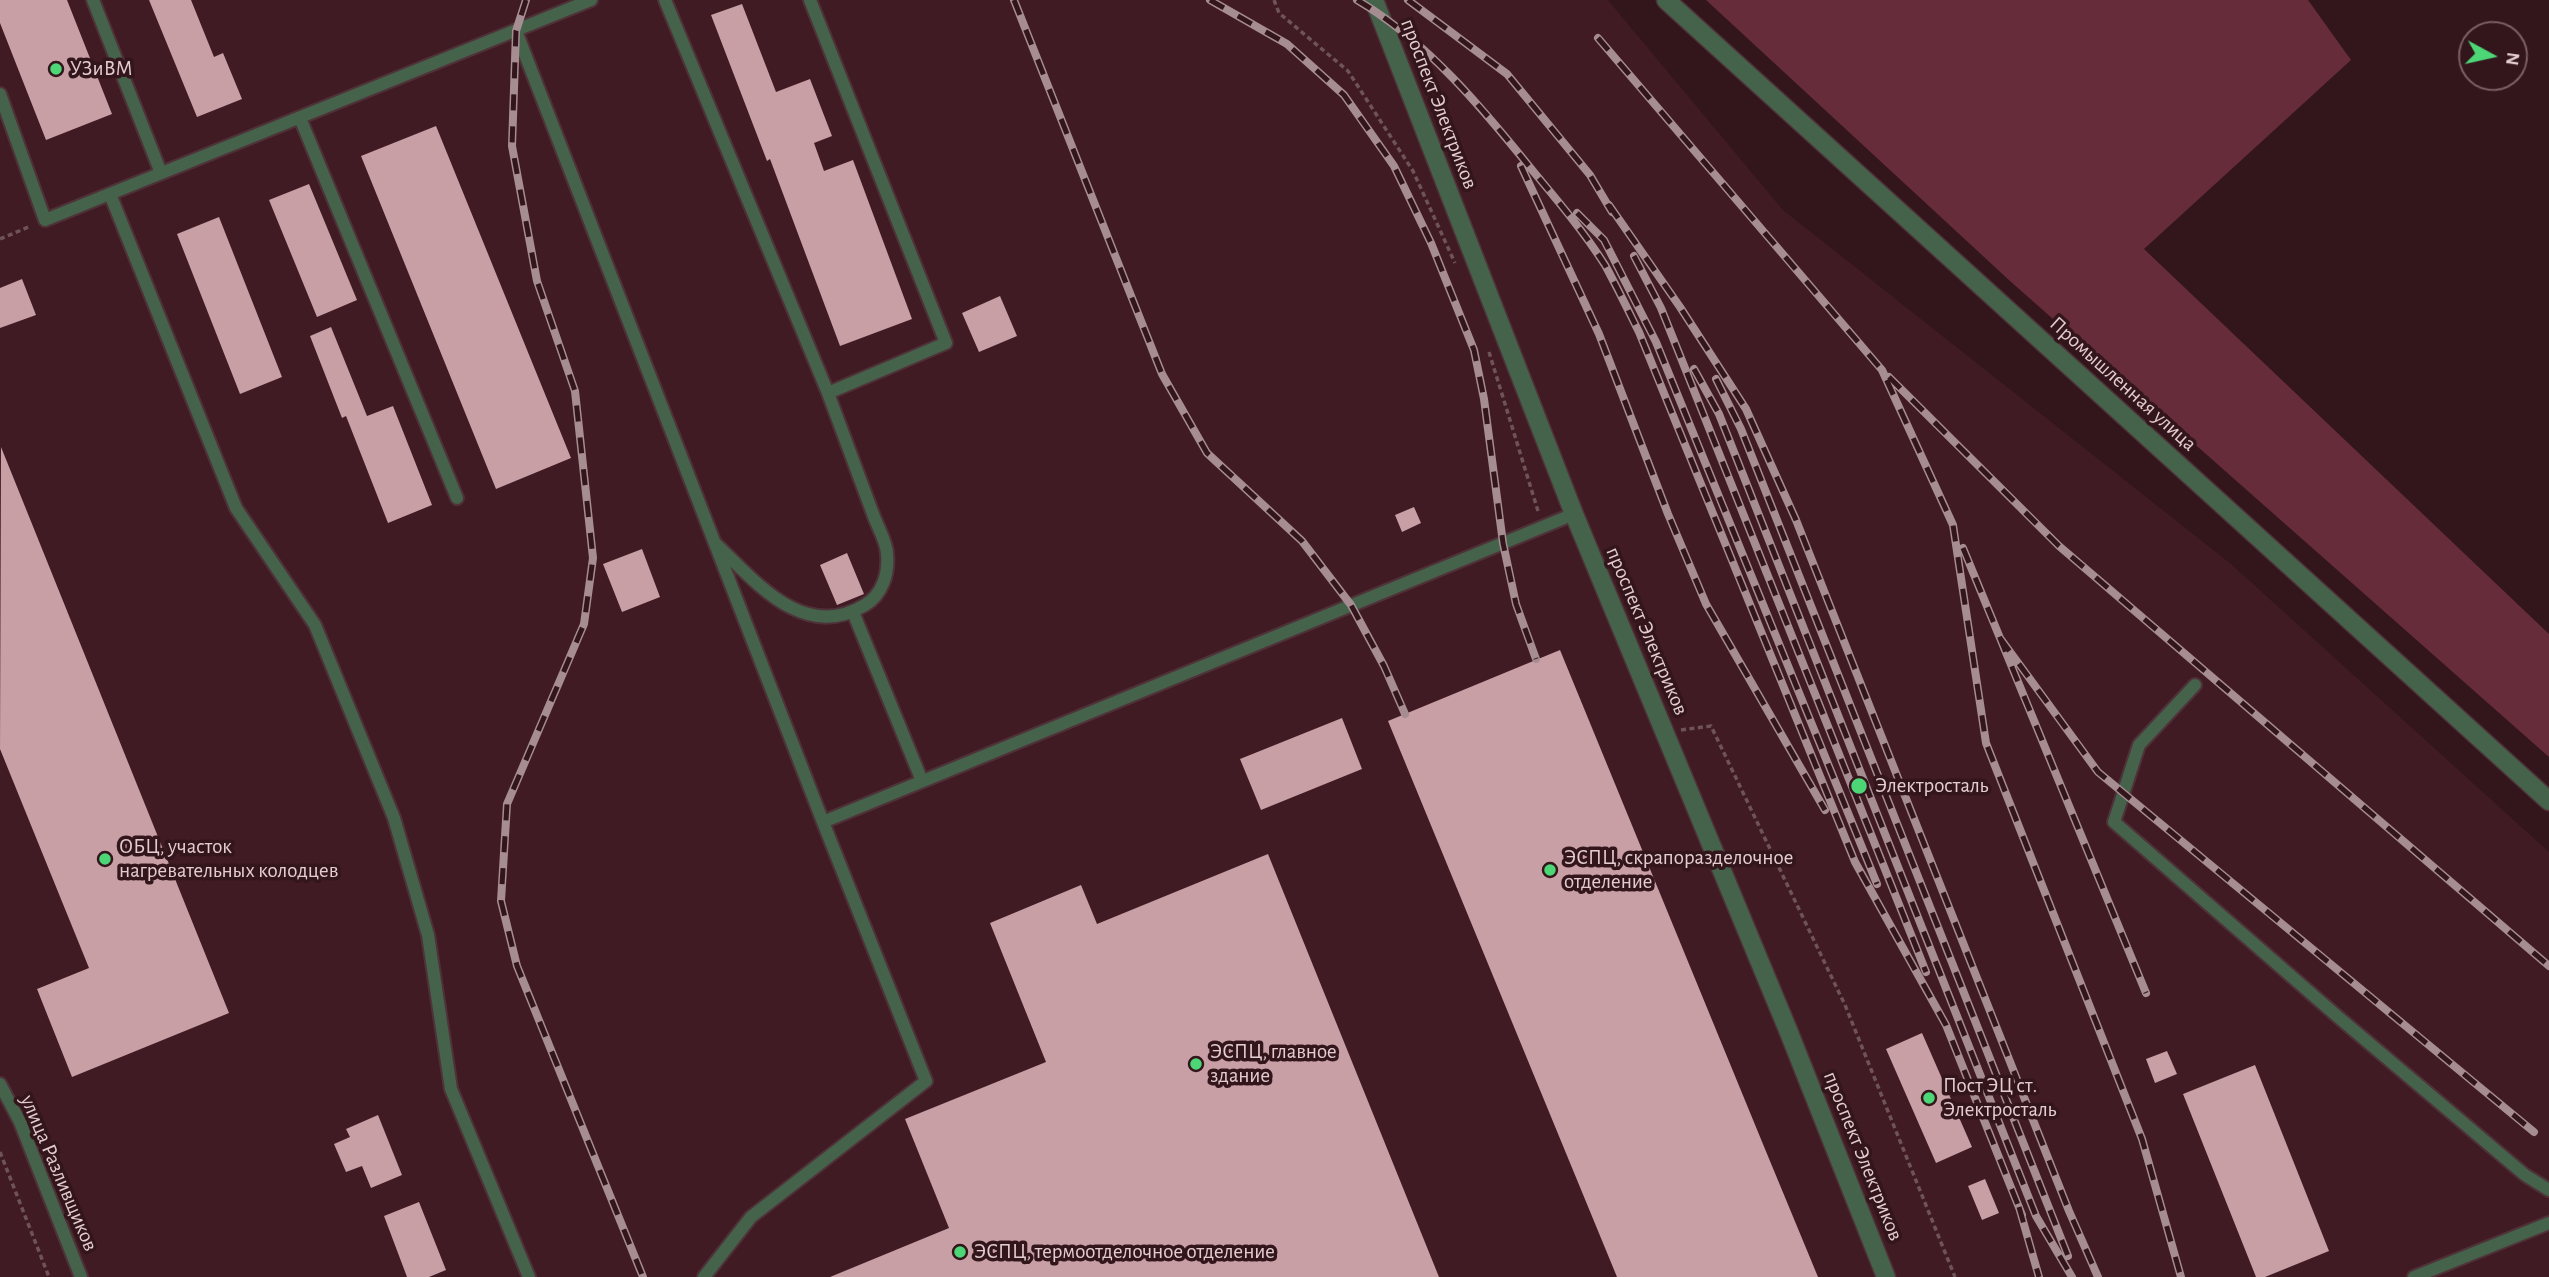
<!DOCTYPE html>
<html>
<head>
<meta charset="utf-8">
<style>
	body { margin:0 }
	#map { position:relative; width:2549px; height:1277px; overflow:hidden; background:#33151c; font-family:"Alegreya Sans",sans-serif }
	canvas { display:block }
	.north { position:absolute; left:2458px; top:21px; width:70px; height:70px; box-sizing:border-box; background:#33151c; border:2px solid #795f64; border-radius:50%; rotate:98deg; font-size:19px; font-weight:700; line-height:28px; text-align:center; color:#e3cdd0 }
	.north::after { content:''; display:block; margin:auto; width:24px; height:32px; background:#4dd676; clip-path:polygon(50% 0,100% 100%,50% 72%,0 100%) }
</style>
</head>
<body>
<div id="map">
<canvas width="2549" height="1277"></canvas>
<div class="north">N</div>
</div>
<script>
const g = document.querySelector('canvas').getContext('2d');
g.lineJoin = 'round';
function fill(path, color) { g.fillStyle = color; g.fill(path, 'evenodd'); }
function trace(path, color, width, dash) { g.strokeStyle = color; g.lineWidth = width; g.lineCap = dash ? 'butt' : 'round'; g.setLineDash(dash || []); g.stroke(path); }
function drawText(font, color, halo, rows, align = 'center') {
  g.font = font + ' "Alegreya Sans",sans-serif'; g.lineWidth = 7; g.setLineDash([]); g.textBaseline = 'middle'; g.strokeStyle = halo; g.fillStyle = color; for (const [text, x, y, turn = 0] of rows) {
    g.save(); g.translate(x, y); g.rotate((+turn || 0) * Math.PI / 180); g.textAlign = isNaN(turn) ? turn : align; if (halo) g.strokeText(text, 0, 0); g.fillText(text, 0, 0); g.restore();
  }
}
const built = new Path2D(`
	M 0,0 L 1608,0 L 1783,210 L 2231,564 L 2549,852 L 2549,1277 L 0,1277 Z`);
const green = new Path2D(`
	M 1706,0 L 2308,0 L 2351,60 L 2144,249 L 2549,634 L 2549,757 L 2010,281 Z`);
const building = new Path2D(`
	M 0,0 L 67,0 L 112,114 L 46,140 L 0,23 Z
	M 149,0 L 191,0 L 214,57 L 223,53 L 242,99 L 197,117 Z
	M 742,4 L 776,92 L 810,79 L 832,136 L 814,143 L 824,171 L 853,160 L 912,319 L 840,346 L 770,159 L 767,161 L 711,15 Z
	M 436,126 L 571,458 L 496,489 L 361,156 Z
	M 309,184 L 357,300 L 317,317 L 269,200 Z
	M 219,217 L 282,377 L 240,394 L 177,234 Z
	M 22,279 L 36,315 L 0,328 L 0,288 Z
	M 1000,296 L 1017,336 L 979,352 L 962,313 Z
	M 331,327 L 367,416 L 393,406 L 432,505 L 388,523 L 346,416 L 342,418 L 310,336 Z
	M 1,447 L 229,1013 L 72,1077 L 37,989 L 89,968 L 0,749 Z
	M 1414,507 L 1421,523 L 1402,532 L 1395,515 Z
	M 642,549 L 660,597 L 622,612 L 603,564 Z
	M 847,553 L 864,594 L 837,605 L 820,565 Z
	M 1560,650 L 1765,1149 L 1818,1277 L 1617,1277 L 1388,721 Z
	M 1342,718 L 1362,769 L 1261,810 L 1240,759 Z
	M 1268,854 L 1439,1277 L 830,1277 L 949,1228 L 905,1119 L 1046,1062 L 990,923 L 1081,885 L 1097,924 Z
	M 1922,1033 L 1972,1147 L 1936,1163 L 1886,1049 Z
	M 2167,1051 L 2177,1074 L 2155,1083 L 2146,1059 Z
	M 2255,1065 L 2329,1251 L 2265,1277 L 2256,1277 L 2183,1094 Z
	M 378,1115 L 402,1175 L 371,1188 L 362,1166 L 346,1172 L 334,1144 L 350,1137 L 346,1129 Z
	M 1985,1179 L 1999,1213 L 1982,1220 L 1968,1186 Z
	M 419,1202 L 446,1270 L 429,1277 L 407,1277 L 384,1216 Z`);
const path = new Path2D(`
	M 1274,0 L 1279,13 L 1348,71 L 1413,171 L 1455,263
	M 0,239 L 31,226
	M 1489,352 L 1538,511
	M 1681,730 L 1711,726 L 1845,1005 L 1955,1277
	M 0,1152 L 49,1277`);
const service = new Path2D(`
	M 93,0 L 161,173
	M 665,0 L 828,393
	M 516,31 L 823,822 L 926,1081 L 751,1217 L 704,1277
	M 0,94 L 45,220 L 591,0
	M 300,118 L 457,498
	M 110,194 L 236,508 L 315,625 L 394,818 L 428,935 L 451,1089 L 529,1277
	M 716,544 C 757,583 804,642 865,605 C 882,595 889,574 887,554 C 887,542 877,526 873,514 C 858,474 843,433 828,393 L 946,343 L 810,0
	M 853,612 L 922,781
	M 2195,685 L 2139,745 L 2114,822 L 2337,1016 L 2525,1175 L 2549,1190
	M 823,822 L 1574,514
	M 0,1084 L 20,1122 L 81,1277
	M 2414,1277 L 2549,1223`);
const minor = new Path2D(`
	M 1374,0 L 1574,514 L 1788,1030 L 1886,1277`);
const tertiary = new Path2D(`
	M 1666,0 L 2549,801`);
const rail = new Path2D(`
	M 526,0 L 516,31 L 512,146 L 537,281 L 575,391 L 593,558 L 584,624 L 507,804 L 501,901 L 517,966 L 643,1277
	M 1014,0 L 1162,374 L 1207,453 L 1302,541 L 1351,605 L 1384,666 L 1405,714
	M 1210,0 L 1287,44 L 1344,95 L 1394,166 L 1431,243 L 1474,350 L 1484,399 L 1503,543 L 1516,604 L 1536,659
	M 1357,0 C 1427,41 1483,109 1533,171 C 1558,201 1584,232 1605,265 C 1617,287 1628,310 1639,332 L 1855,862 L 1946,1025 L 2022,1215
	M 1408,0 L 1507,74 L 1590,175 L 1612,212
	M 1598,38 L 1882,370 L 1953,525 L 1986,743 L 2142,1139 L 2181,1277
	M 1521,166 L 1599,334 L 1668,514 L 1706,604 L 1825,810
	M 1609,205 L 1680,307 L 1746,409 L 1796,520 L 2069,1211 L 2098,1277
	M 1577,213 L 1604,240 L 1656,342 L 1877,884
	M 1634,256 L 1661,308 L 1926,972
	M 1694,369 L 1719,414 L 2036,1216 L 2072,1277
	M 1889,377 L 2059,546 L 2549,966
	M 1716,379 L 1741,429 L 2068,1256
	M 1963,548 L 2146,993
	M 2000,638 L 2098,772 L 2534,1132
	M 2019,1207 L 2039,1277`);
const markers = [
	[56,69,7,"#4dd676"],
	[1859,786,9,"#4dd676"],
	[105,859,7,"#4dd676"],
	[1550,870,7,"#4dd676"],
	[1196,1064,7,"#4dd676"],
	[1929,1098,7,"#4dd676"],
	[960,1252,7,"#4dd676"]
];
const poiNames = [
	["УЗиВМ",70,69],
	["Электросталь",1875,786],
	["ОБЦ, участок",119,847],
	["нагревательных колодцев",119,871],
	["ЭСПЦ, скрапоразделочное",1564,858],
	["отделение",1564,882],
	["ЭСПЦ, главное",1210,1052],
	["здание",1210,1076],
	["Пост ЭЦ ст.",1943,1086],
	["Электросталь",1943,1110],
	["ЭСПЦ, термоотделочное отделение",974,1252]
];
const streetNames = [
	["проспект Электриков",1439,104,69],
	["Промышленная улица",2123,384,42],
	["проспект Электриков",1647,631,67],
	["проспект Электриков",1863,1156,68],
	["улица Разливщиков",59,1173,67]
];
fill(built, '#401b23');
fill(green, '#672c3a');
fill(building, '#c79fa5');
trace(service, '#4f3239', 16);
trace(minor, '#4f3239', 21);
trace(tertiary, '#4f3239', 21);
trace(path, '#6e5358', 3.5, [5, 3.5]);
trace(service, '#45624a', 12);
trace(minor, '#45624a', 18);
trace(tertiary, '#45624a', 18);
trace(rail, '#a68d91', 8);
trace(rail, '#33151c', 5, [16]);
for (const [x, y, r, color] of markers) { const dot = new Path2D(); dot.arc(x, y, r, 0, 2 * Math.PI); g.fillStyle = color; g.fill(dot); trace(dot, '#33151c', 2.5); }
drawText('21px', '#e3cdd0', '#33151c', poiNames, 'left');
drawText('21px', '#e3cdd0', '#33151c', streetNames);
</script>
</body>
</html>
